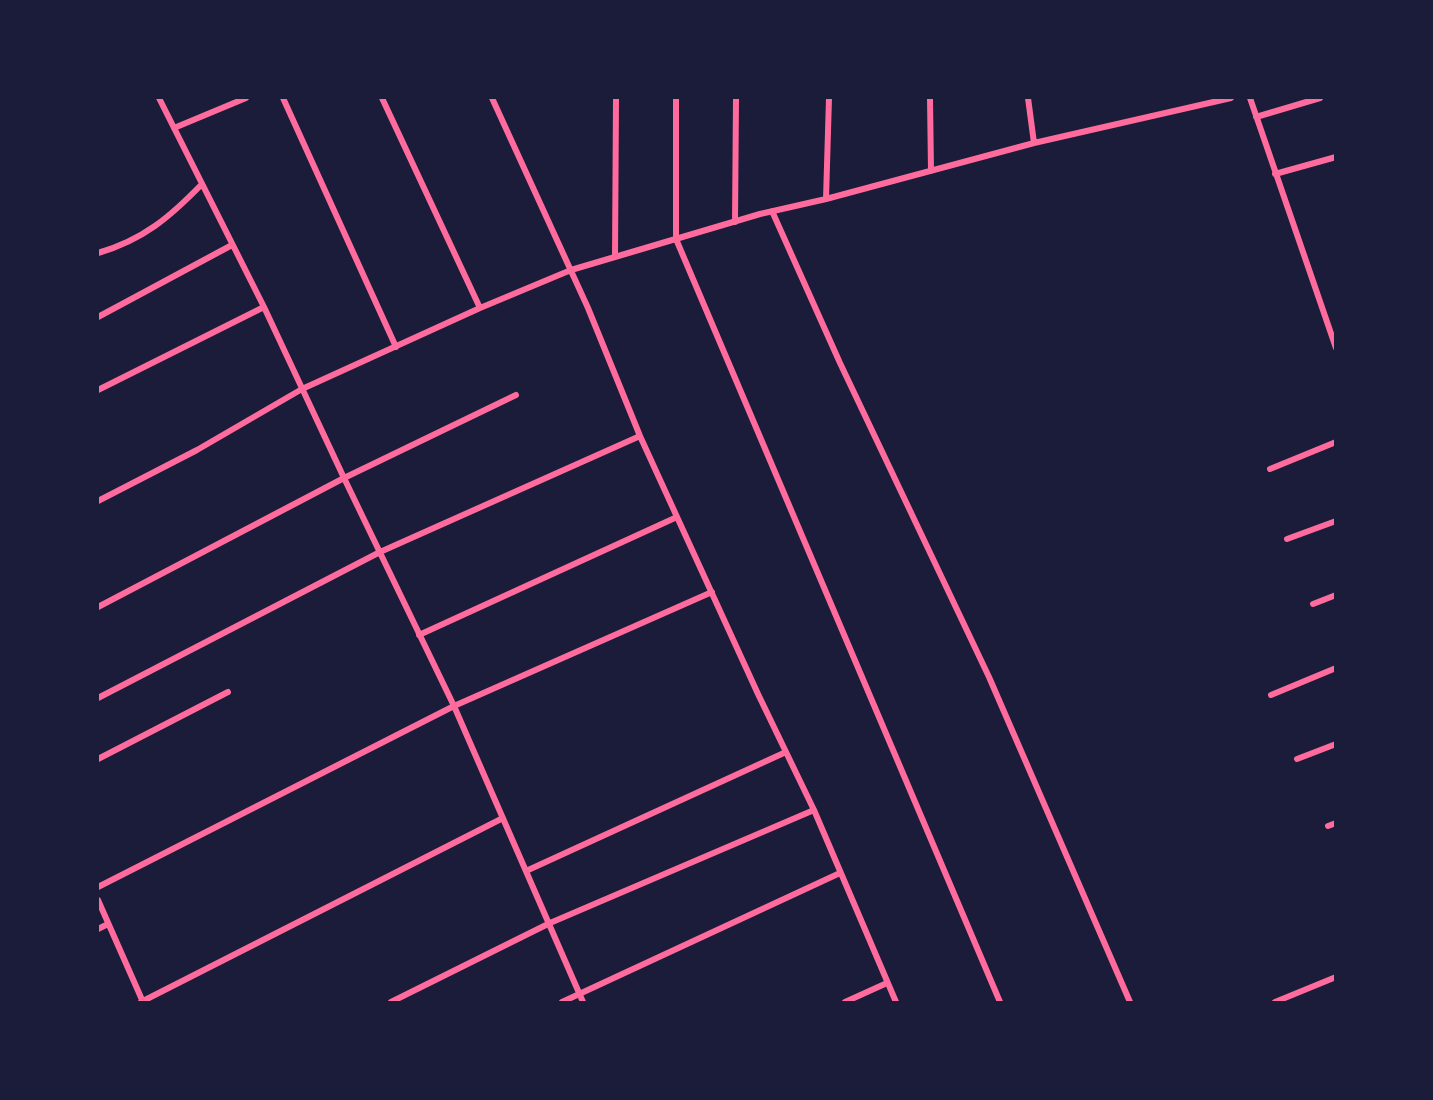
<!DOCTYPE html>
<html>
<head>
<meta charset="utf-8">
<style>
	body { margin:0 }
	#map { position:relative; width:1433px; height:1100px; overflow:hidden; background:#1b1b3a; font-family:Barlow,sans-serif }
	canvas { display:block }
	.frame { position:absolute; inset:0; border:99px solid #1b1b3a; pointer-events:none }
</style>
</head>
<body>
<div id="map">
<canvas width="1433" height="1100"></canvas>
<div class="frame"></div>
</div>
<script>
const g = document.querySelector('canvas').getContext('2d');
g.lineJoin = 'round';
function trace(path, color, width, dash) { g.strokeStyle = color; g.lineWidth = width; g.lineCap = dash ? 'butt' : 'round'; g.setLineDash(dash || []); g.stroke(path); }
const minor = new Path2D(`
	M 159,98 L 264,307 L 344,478 L 454,706 L 583,1002
	M 283,98 L 396,347
	M 382,98 L 480,308
	M 492,98 L 588,308 L 640,436 L 758,694 L 814,810 L 896,1002
	M 676,98 L 676,239 L 1000,1002
	M 930,98 L 931,171
	M 1028,98 L 1034,143
	M 1250,98 L 1336,348
	M 1256,117 L 1320,98
	M 174,128 L 246,98
	M 1275,174 L 1336,157
	M 826,199 L 829,98
	M 772,211 L 840,363 L 989,677 L 1130,1002
	M 735,222 L 736,98
	M 98,253 C 143,240 170,217 202,184
	M 615,257 L 616,98
	M 98,317 L 232,245
	M 98,390 L 264,307
	M 1270,469 L 1336,442
	M 98,501 L 197,450 L 302,389 L 480,308 L 571,270 L 760,214 L 826,199 L 1034,143 L 1231,98
	M 1287,539 L 1336,521
	M 1313,604 L 1336,595
	M 98,607 L 344,478 L 516,395
	M 419,635 L 677,517
	M 1271,695 L 1336,668
	M 98,698 L 380,552 L 640,436
	M 98,759 L 228,692
	M 1297,759 L 1336,744
	M 1328,826 L 1336,823
	M 526,871 L 786,752
	M 98,887 L 454,706 L 712,592
	M 98,900 L 143,1002
	M 98,929 L 108,924
	M 141,1002 L 503,818
	M 391,1002 L 550,923 L 814,810
	M 562,1002 L 840,873
	M 845,1002 L 887,983
	M 1275,1002 L 1336,977`);
trace(minor, '#ff6b9d', 6);
</script>
</body>
</html>
